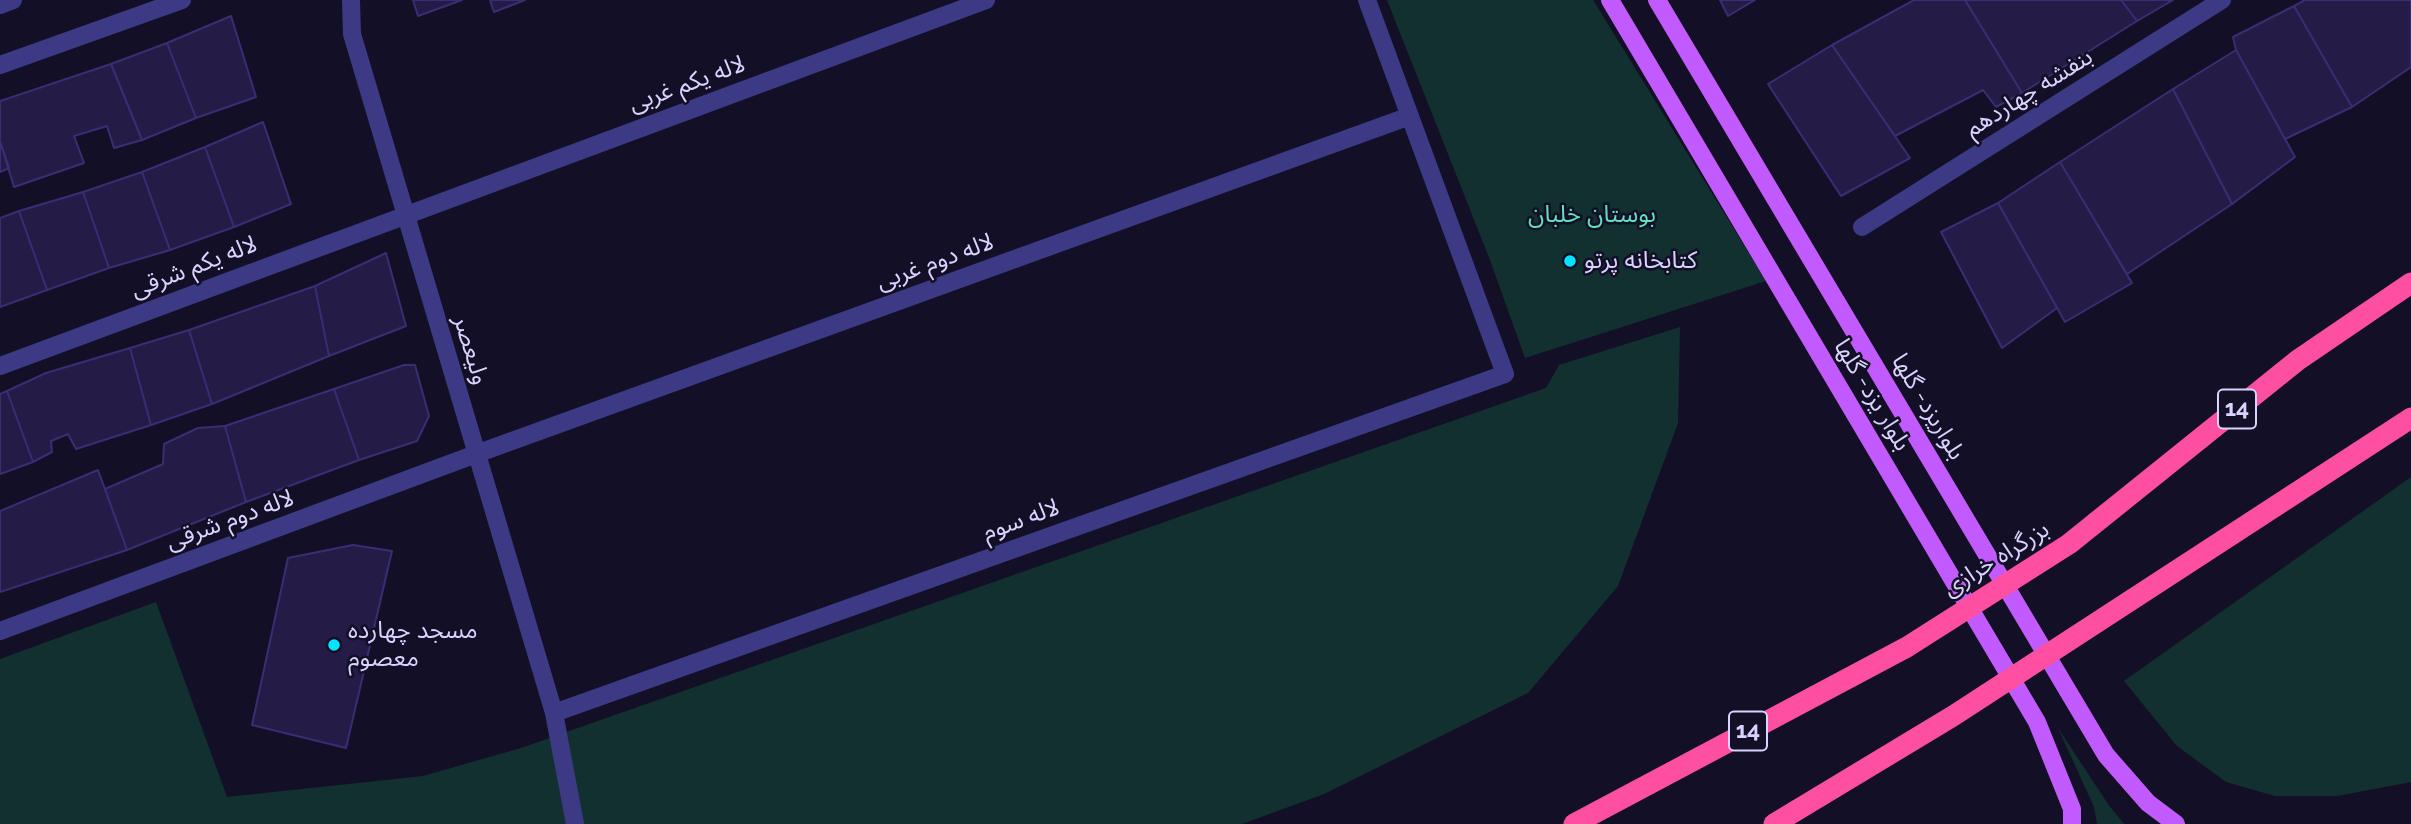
<!DOCTYPE html>
<html>
<head>
<meta charset="utf-8">
<style>
	body { margin:0 }
	canvas { display:block; background:#130f26 }
</style>
</head>
<body>
<canvas width="2411" height="824"></canvas>
<script>
const g = document.querySelector('canvas').getContext('2d');
g.lineJoin = 'round';
function fill(path, color) { g.fillStyle = color; g.fill(path, 'evenodd'); }
function trace(path, color, width, dash) { g.strokeStyle = color; g.lineWidth = width; g.lineCap = dash ? 'butt' : 'round'; g.setLineDash(dash || []); g.stroke(path); }
function drawText(font, color, halo, rows, align = 'center') {
  g.font = font + ' Raleway,"Noto Sans Arabic",sans-serif'; g.lineWidth = 5; g.setLineDash([]); g.textBaseline = 'middle'; g.strokeStyle = halo; g.fillStyle = color; for (const [text, x, y, turn = 0] of rows) {
    g.save(); g.translate(x, y); g.rotate((+turn || 0) * Math.PI / 180); g.textAlign = isNaN(turn) ? turn : align; if (halo) g.strokeText(text, 0, 0); g.fillText(text, 0, 0); g.restore();
  }
}
const green = new Path2D(`
	M 1387,0 L 1593,0 L 1766,281 L 1525,358 L 1490,260 Z
	M 1680,327 L 1678,423 L 1618,586 L 1528,693 L 1324,794 L 1242,824 L 0,824 L 0,659 L 156,602 L 227,797 L 423,776 L 521,748 L 1546,388 L 1559,365 Z
	M 2411,477 L 2411,782 L 2337,796 L 2275,796 L 2226,782 L 2177,746 L 2124,681 Z
	M 2058,728 L 2108,804 L 2124,824 L 2097,824 L 2094,807 Z`);
const building = new Path2D(`
	M 413,0 L 462,0 L 418,16 Z
	M 490,0 L 525,0 L 494,12 Z
	M 1720,0 L 1755,0 L 1728,16 Z
	M 1914,0 L 1965,0 L 2022,93 L 1996,107 L 1983,90 L 1895,136 L 1832,45 Z
	M 1965,0 L 2121,0 L 2137,21 L 2022,93 Z
	M 2121,0 L 2173,0 L 2137,21 Z
	M 2305,0 L 2411,0 L 2411,67 L 2352,107 L 2294,6 Z
	M 2294,6 L 2352,107 L 2285,139 L 2236,50 L 2233,37 Z
	M 231,16 L 256,97 L 196,118 L 167,43 Z
	M 167,43 L 196,118 L 142,140 L 111,64 Z
	M 1832,45 L 1910,158 L 1841,196 L 1768,84 Z
	M 2236,50 L 2295,157 L 2232,204 L 2173,89 Z
	M 111,64 L 142,140 L 114,148 L 107,126 L 74,136 L 84,163 L 14,187 L 0,141 L 0,101 Z
	M 2173,89 L 2232,204 L 2127,274 L 2060,162 Z
	M 263,122 L 291,204 L 234,227 L 205,147 Z
	M 0,141 L 9,168 L 0,172 Z
	M 205,147 L 234,227 L 170,250 L 142,172 Z
	M 2060,162 L 2132,283 L 2065,322 L 1998,203 Z
	M 142,172 L 170,250 L 109,268 L 83,192 Z
	M 83,192 L 109,268 L 47,290 L 19,211 Z
	M 1998,203 L 2057,308 L 2002,348 L 1941,232 Z
	M 19,211 L 47,290 L 0,307 L 0,218 Z
	M 386,253 L 406,326 L 329,356 L 315,286 Z
	M 315,286 L 329,356 L 212,404 L 189,330 Z
	M 189,330 L 212,404 L 151,425 L 130,348 Z
	M 130,348 L 151,425 L 76,449 L 68,434 L 51,441 L 52,452 L 33,462 L 7,391 L 46,373 Z
	M 404,365 L 415,365 L 429,416 L 417,441 L 359,460 L 334,389 Z
	M 334,389 L 359,460 L 246,502 L 225,426 Z
	M 7,391 L 33,462 L 0,474 L 0,394 Z
	M 225,426 L 246,502 L 127,550 L 105,489 L 163,464 L 164,444 L 198,428 Z
	M 98,470 L 127,550 L 0,592 L 0,511 Z
	M 353,545 L 392,551 L 346,748 L 252,725 L 288,558 Z`);
const minor = new Path2D(`
	M 351,0 L 352,34 L 554,713 L 575,824
	M 0,5 L 13,0
	M 0,65 L 182,0
	M 1862,227 L 2222,0
	M 0,366 L 986,0
	M 0,631 L 476,454 L 1410,116
	M 554,713 L 1505,374 L 1367,0`);
const major = new Path2D(`
	M 1610,0 L 2037,722 L 2072,809 L 2072,824
	M 1657,0 L 2106,755 L 2148,803 L 2176,824`);
const highway = new Path2D(`
	M 1574,824 L 1907,647 L 2069,544 L 2298,360 L 2411,283
	M 1774,824 L 1953,716 L 2411,418`);
const markers = [
	[1570,261,7,"#00e5ff"],
	[334,645,7,"#00e5ff"]
];
const shields = [
	[2237,409,38],
	[1748,731,38]
];
const shieldNames = [
	["14",2237,409],
	["14",1748,731]
];
const streetNames = [
	["لاله یکم غربی",687,84,-20],
	["بنفشه چهاردهم",2029,93,-32],
	["لاله دوم غربی",935,262,-20],
	["لاله یکم شرقی",194,267,-21],
	["ولیعصر",471,350,73],
	["بلوار یزد- گلها",1872,395,59],
	["بلواریزد- گلها",1928,407,59],
	["لاله دوم شرقی",230,520,-20],
	["لاله سوم",1021,520,-20],
	["بزرگراه خرازی",1996,559,-32]
];
const parkNames = [
	["بوستان خلبان",1592,215]
];
const poiNames = [
	["كتابخانه پرتو",1584,261],
	["مسجد چهارده",348,631],
	["معصوم",348,659]
];
fill(green, '#12302f');
fill(building, '#241b47');
trace(building, '#3b2d73', 2);
trace(minor, '#3d3a85', 18);
trace(major, '#c25bff', 18);
trace(highway, '#ff4fa3', 21);
for (const [x, y, r, color] of markers) { const dot = new Path2D(); dot.arc(x, y, r, 0, 2 * Math.PI); g.fillStyle = color; g.fill(dot); trace(dot, '#130f26', 2.5); }
for (const [x, y, w] of shields) { const box = new Path2D(); box.roundRect(x - w / 2, y - 19.5, w, 39, 5); g.fillStyle = '#130f26'; g.fill(box); trace(box, '#d9d4ff', 2); }
drawText('bold 23px', '#d9d4ff', null, shieldNames);
drawText('24px', '#d9d4ff', '#130f26', streetNames);
drawText('24px', '#5fe0c0', '#130f26', parkNames);
drawText('24px', '#d9d4ff', '#130f26', poiNames, 'left');
</script>
</body>
</html>
